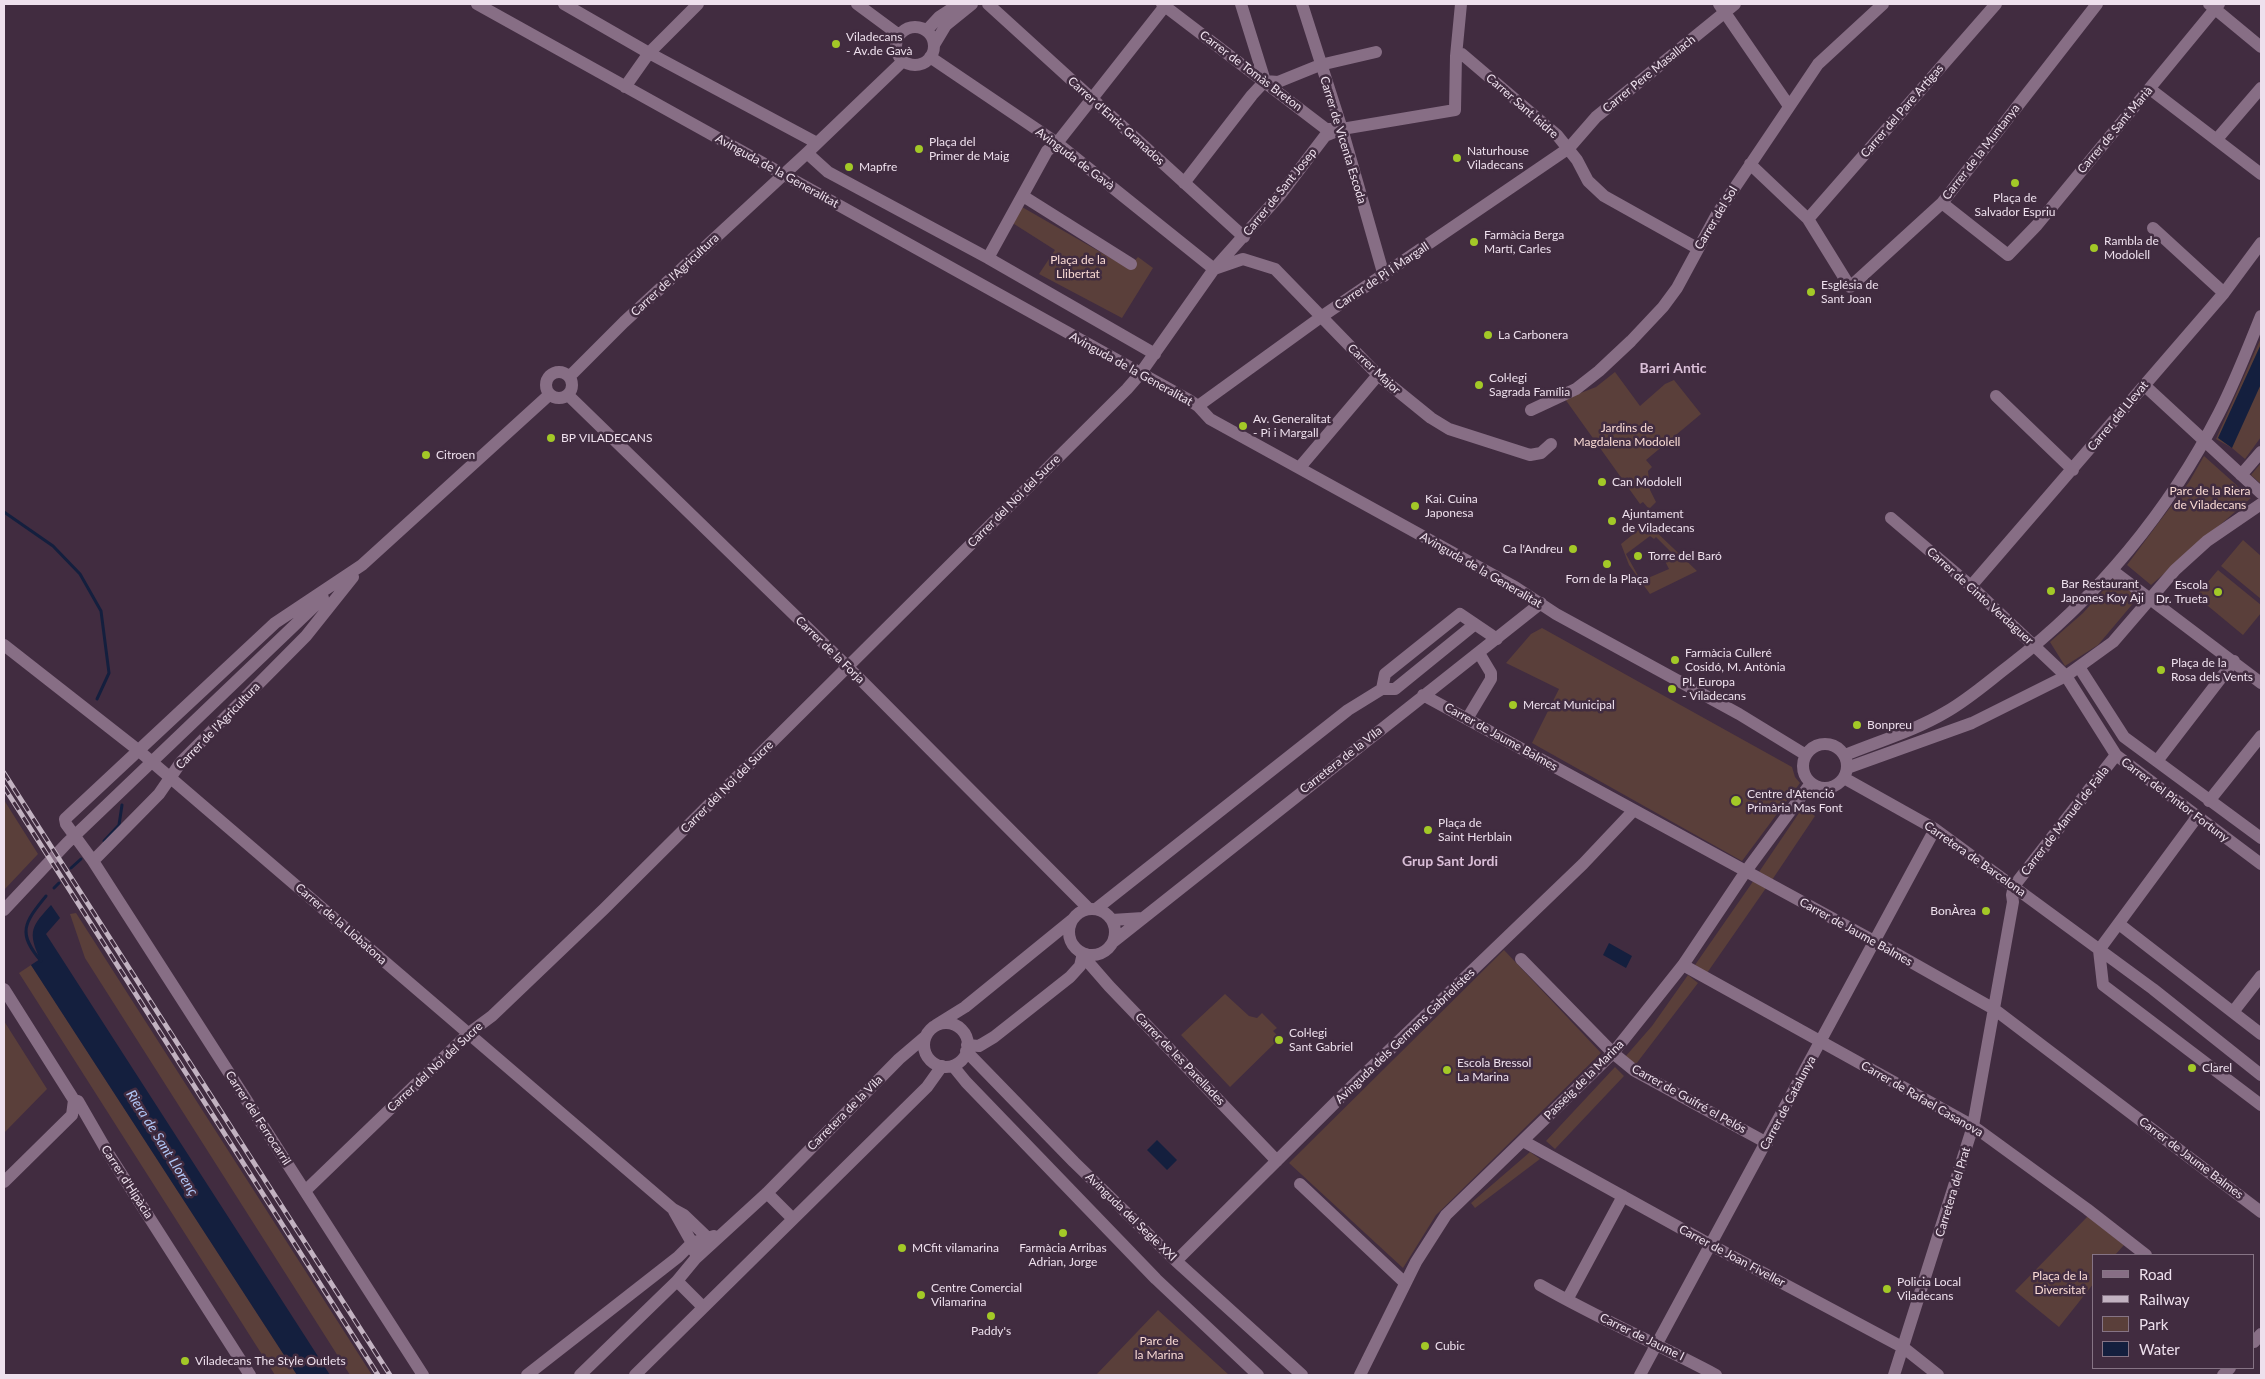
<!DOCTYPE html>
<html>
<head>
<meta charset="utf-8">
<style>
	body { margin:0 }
	#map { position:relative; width:2265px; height:1379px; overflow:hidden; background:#412c40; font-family:Lato,sans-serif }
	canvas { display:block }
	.frame { position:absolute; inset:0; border:5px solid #eee0ed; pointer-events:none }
	.legend { position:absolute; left:2092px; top:1254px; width:162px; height:115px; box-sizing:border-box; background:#412c40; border:1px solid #867485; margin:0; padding:6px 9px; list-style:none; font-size:15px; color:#eee0ed }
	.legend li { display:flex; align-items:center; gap:10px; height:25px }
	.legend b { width:25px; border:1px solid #867485 }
</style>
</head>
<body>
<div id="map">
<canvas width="2265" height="1379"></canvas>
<div class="frame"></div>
<ul class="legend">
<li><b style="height:6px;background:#876e85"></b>Road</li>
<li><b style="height:6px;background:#c2b2c1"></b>Railway</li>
<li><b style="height:14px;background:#5a3f3a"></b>Park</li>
<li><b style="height:14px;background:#141f3e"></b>Water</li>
</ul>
</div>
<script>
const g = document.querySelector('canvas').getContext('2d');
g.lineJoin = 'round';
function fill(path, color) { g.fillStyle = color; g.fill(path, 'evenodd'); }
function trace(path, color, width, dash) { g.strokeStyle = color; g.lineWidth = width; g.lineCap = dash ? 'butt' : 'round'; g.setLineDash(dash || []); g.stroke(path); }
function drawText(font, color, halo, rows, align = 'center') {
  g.font = font + ' Lato,sans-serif'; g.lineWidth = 5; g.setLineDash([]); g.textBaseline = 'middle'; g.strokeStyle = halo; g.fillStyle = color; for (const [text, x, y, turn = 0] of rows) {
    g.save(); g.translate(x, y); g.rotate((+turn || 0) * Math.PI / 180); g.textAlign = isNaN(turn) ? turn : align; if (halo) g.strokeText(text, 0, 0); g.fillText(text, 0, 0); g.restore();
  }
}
const green = new Path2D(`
	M 1022,207 L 1128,268 L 1138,257 L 1153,268 L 1122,318 L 1039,274 L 1055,250 L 1011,222 Z
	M 2261,338 L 2261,437 L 2245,459 L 2232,448 L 2216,439 Z
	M 1615,372 L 1640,406 L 1665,384 L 1674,380 L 1701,414 L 1646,460 L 1652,467 L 1648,471 L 1650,490 L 1656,502 L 1649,509 L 1643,502 L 1640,504 L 1565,399 L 1596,387 Z
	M 2204,456 L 2251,498 L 2151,585 L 2127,565 L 2189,482 Z
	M 2261,463 L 2261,484 L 2251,475 Z
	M 1647,523 L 1697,571 L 1650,594 L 1629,565 L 1621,544 ZM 1650,536 L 1654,539 L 1656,537 L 1672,553 L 1667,558 L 1662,555 L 1669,569 L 1641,581 L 1626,554 Z
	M 2243,540 L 2261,556 L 2261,599 L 2221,566 Z
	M 2218,570 L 2261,605 L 2261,613 L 2243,635 L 2196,596 Z
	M 2120,572 L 2141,594 L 2098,645 L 2065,666 L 2050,642 L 2083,613 Z
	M 1542,628 L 1792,767 L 1795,777 L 1800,783 L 1742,861 L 1532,743 L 1559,689 L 1506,663 L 1531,634 Z
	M 4,800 L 38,854 L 4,890 Z
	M 1803,807 L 1815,816 L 1772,880 L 1759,872 Z
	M 1754,880 L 1766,888 L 1707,973 L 1695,965 Z
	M 76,913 L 372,1375 L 350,1375 L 85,958 L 70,914 Z
	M 1504,950 L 1601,1053 L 1436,1215 L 1403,1268 L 1289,1163 Z
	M 31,965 L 297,1375 L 275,1375 L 19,973 Z
	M 1688,975 L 1698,983 L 1636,1064 L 1625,1057 L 1652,1026 Z
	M 1225,994 L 1249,1016 L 1257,1018 L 1262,1013 L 1277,1028 L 1273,1031 L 1280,1038 L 1230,1087 L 1181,1035 Z
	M 4,1021 L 47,1089 L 4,1133 Z
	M 1615,1067 L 1624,1076 L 1555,1149 L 1546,1141 Z
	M 1530,1152 L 1540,1159 L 1475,1208 L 1471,1203 Z
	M 2088,1216 L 2124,1245 L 2115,1255 L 2094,1255 L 2094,1283 L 2059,1327 L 2015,1291 Z
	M 1158,1310 L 1229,1375 L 1096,1375 Z`);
const water = new Path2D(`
	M 2261,344 L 2261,384 L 2232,448 L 2218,438 Z
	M 51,905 L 60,918 L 46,934 L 330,1375 L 297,1375 L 31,965 L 40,959 C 27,931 32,926 51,905 Z
	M 1609,943 L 1632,956 L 1626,968 L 1603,955 Z
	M 1157,1140 L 1177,1160 L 1167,1170 L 1147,1150 Z`);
const stream = new Path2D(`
	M 4,512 L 53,546 L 80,574 L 101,611 L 109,673 L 97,699
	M 104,841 L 119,825 L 122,805
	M 71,868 L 81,859
	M 54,888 L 59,883
	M 41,961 C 17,933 24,923 46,896`);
const minor = new Path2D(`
	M 477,4 L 1189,400 L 1198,406 L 1210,419 L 1515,587 L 1556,614 L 1739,714 L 1806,755
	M 564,4 L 649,53 L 817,143
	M 857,4 L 899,35
	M 988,4 L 1244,237
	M 1162,4 L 1326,129 L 1340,129
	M 1241,4 L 1265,81
	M 1302,4 L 1342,129 L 1384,276
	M 1719,4 L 1789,106
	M 2209,4 L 2261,47
	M896 46a19 19 0 1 1 38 0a19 19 0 1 1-38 0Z
	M 927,30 L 939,17 L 959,4
	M 934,45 L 946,25 L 972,4
	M 1462,54 L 1557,135 L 1577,160 L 1588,181 L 1604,196 L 1697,248
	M 930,57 L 1057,143 L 1214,269 L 1243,259 L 1275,269 L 1378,375 L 1431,418 L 1449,429 L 1530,455 L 1541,453 L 1551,444
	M 625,87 L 649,53 L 698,4
	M 2150,89 L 2261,174
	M 2217,139 L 2261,88
	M 807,153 L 828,172 L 988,258 L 1155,354
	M 1750,164 L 1808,219 L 1850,287 L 1942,203 L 2097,4
	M 1184,183 L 1252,95 L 1265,81 L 1278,82 L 1320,65 L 1376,52
	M 1023,196 L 1131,264
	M 1942,203 L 2008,255 L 2037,225 L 2219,4
	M 1808,219 L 1996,4
	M 2153,228 L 2224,293
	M 988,258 L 1047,151 L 1057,143 L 1165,6
	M546 385a13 13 0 1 1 26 0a13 13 0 1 1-26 0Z
	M 569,377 L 624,322 L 807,153 L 903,61
	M 2144,385 L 2261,493
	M 568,395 L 848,667 L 1089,909
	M 1996,396 L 2073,470
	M 1198,406 L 1321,317 L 1569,148 L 1596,117 L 1735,4
	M 1531,410 L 1576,389 L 1599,371 L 1631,341 L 1663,307 L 1677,288 L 1717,214 L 1818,64 L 1883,4
	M 1300,467 L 1378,375
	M 2241,475 L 2261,452
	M 1891,518 L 1971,586 L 2066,676 L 2116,755 L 2261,864
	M 2113,571 L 2261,683
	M 1971,586 L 2224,293 L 2261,243
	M 4,645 L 138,750 L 673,1209 L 684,1215 L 708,1238
	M 2079,667 L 2124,737 L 2261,838
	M 1382,689 L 1385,674 L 1460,614 L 1497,639
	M 1423,695 L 1874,941 L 1994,1009 L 2261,1212
	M 1467,719 L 1491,679 L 1491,673 L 1479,653
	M1803 766a22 22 0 1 1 44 0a22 22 0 1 1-44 0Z
	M 1845,755 C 1879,741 1914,731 1946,712 C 1969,699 1989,681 2010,665 C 2097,598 2169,511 2219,413 C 2235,382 2248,348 2261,316
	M 2157,761 L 2234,661
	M 1847,768 L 1972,723 L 2066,676 L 2113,642 L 2175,570 L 2207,541 L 2261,504
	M 1844,778 L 1935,829 L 2153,989 L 2261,1075
	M 2209,801 L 2261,736
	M 93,861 L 159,794 L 181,762 L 306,636 L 353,577
	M1069 932a23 23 0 1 1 46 0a23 23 0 1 1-46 0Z
	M 1096,909 L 1348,710 L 1382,689 L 1395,689 L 1475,624
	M 4,910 L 67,843 L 323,598
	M 1112,920 L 1143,918
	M 2119,924 L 2261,1034
	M 1113,942 L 1541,603
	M 2099,950 L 2103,985 L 2261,1105
	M 2099,950 L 2197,817
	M 1086,954 L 1089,963 L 1109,986 L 1277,1161
	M 1521,959 L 1613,1053 L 1635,1071 L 1767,1143
	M 1683,965 L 1973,1126 L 2087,1209 L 2146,1255
	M 4,989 L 74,1100 L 78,1101 L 108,1153 L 250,1375
	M 2233,1012 L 2261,976
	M924 1045a22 22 0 1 1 44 0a22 22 0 1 1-44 0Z
	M 936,1025 L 965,1007 L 1072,920
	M 967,1045 L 979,1046 L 994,1037 L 1070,977 L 1080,966 L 1083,953
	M 966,1051 L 1074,1162 L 1176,1261 L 1302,1375
	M 953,1066 L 966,1082 L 1156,1279 L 1258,1375
	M 1523,1141 L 1711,1245 L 1904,1348 L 1938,1375
	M 4,1182 L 72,1115 L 74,1100
	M 1300,1184 L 1405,1283
	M 305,1191 L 469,1033 L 492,1016 L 604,909 L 1127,389 L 1140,374 L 1214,269 L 1280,195 L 1325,136 L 1342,129 L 1455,110 L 1456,56 L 1461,4
	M 767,1193 L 793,1219
	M 674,1211 L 692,1243 L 694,1251
	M 1176,1261 L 1352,1086 L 1583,864 L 1634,810
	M 677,1281 L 703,1307
	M 1540,1285 C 1597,1318 1658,1344 1716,1375
	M 1567,1300 L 1623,1196
	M 2254,1342 L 2261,1334
	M 423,1375 L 93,861 L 66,824 L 65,819 L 275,623 L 362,565 L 549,395
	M 527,1375 L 678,1257 L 692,1243 L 714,1236
	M 580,1375 L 677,1281 L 696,1258 L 767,1193 L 899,1059 L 926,1036
	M 635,1375 L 927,1087 L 942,1066
	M 1360,1375 L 1416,1262 L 1446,1215 L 1613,1053 L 1683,965 L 1746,871 L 1811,783
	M 1640,1375 L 1935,829
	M 1894,1375 L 1973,1126 L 2013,902 L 2012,895 L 2014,886 L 2116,755
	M 2223,1375 L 2230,1368`);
const rail = new Path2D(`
	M 4,773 L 390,1375
	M 4,787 L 378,1375`);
const markers = [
	[836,44,5,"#a3c927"],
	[919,149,5,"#a3c927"],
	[1457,158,5,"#a3c927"],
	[849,167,5,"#a3c927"],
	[2015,183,5,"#a3c927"],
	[1474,242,5,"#a3c927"],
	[2094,248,5,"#a3c927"],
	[1811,292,5,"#a3c927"],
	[1488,335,5,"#a3c927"],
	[1479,385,5,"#a3c927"],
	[1243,426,5,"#a3c927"],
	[551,438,5,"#a3c927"],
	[426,455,5,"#a3c927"],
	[1602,482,5,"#a3c927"],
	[1415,506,5,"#a3c927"],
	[1612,521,5,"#a3c927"],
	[1573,549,5,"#a3c927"],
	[1638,556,5,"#a3c927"],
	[1607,564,5,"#a3c927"],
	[2051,591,5,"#a3c927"],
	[2218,592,5,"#a3c927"],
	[1675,660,5,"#a3c927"],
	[2161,670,5,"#a3c927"],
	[1672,689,5,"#a3c927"],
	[1513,705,5,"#a3c927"],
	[1857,725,5,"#a3c927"],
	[1736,801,6,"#a3c927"],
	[1428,830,5,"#a3c927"],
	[1986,911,5,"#a3c927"],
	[1279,1040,5,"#a3c927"],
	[2192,1068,5,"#a3c927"],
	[1447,1070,5,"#a3c927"],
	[1063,1233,5,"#a3c927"],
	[902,1248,5,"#a3c927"],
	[1887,1289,5,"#a3c927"],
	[921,1295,5,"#a3c927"],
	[991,1316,5,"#a3c927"],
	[1425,1346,5,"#a3c927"],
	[185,1361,5,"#a3c927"]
];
const poiNames = [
	["Viladecans",846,37],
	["- Av.de Gavà",846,51],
	["Plaça del",929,142],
	["Primer de Maig",929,156],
	["Naturhouse",1467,151],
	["Viladecans",1467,165],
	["Mapfre",859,167],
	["Plaça de",2015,198,"center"],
	["Salvador Espriu",2015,212,"center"],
	["Farmàcia Berga",1484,235],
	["Martí, Carles",1484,249],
	["Rambla de",2104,241],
	["Modolell",2104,255],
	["Església de",1821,285],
	["Sant Joan",1821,299],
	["La Carbonera",1498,335],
	["Col·legi",1489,378],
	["Sagrada Família",1489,392],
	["Av. Generalitat",1253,419],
	["- Pi i Margall",1253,433],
	["BP VILADECANS",561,438],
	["Citroen",436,455],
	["Can Modolell",1612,482],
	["Kai. Cuina",1425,499],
	["Japonesa",1425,513],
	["Ajuntament",1622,514],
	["de Viladecans",1622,528],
	["Ca l'Andreu",1563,549,"right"],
	["Torre del Baró",1648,556],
	["Forn de la Plaça",1607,579,"center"],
	["Bar Restaurant",2061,584],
	["Japones Koy Aji",2061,598],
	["Escola",2208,585,"right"],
	["Dr. Trueta",2208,599,"right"],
	["Farmàcia Culleré",1685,653],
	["Cosidó, M. Antònia",1685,667],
	["Plaça de la",2171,663],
	["Rosa dels Vents",2171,677],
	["Pl. Europa",1682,682],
	["- Viladecans",1682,696],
	["Mercat Municipal",1523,705],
	["Bonpreu",1867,725],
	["Centre d'Atenció",1747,794],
	["Primària Mas Font",1747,808],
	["Plaça de",1438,823],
	["Saint Herblain",1438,837],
	["BonÀrea",1976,911,"right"],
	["Col·legi",1289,1033],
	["Sant Gabriel",1289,1047],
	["Escola Bressol",1457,1063],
	["La Marina",1457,1077],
	["Clarel",2202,1068],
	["MCfit vilamarina",912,1248],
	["Farmàcia Arribas",1063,1248,"center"],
	["Adrian, Jorge",1063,1262,"center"],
	["Policia Local",1897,1282],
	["Viladecans",1897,1296],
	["Centre Comercial",931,1288],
	["Vilamarina",931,1302],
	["Paddy's",991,1331,"center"],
	["Cubic",1435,1346],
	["Viladecans The Style Outlets",195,1361]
];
const streetNames = [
	["Carrer de Tomàs Breton",1251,71,37],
	["Carrer Pere Masallach",1649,74,-39],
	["Carrer Sant Isidre",1522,106,41],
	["Carrer del Pare Artigas",1902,111,-49],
	["Carrer d'Enric Granados",1116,121,42],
	["Carrer de Sant Marià",2115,130,-50],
	["Carrer de Vicenta Escoda",1343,140,73],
	["Carrer de la Muntanya",1981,152,-52],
	["Avinguda de Gavà",1075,159,37],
	["Avinguda de la Generalitat",777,171,29],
	["Carrer de Sant Josep",1280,192,-51],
	["Carrer del Sol",1716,218,-59],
	["Carrer de l'Agricultura",675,275,-43],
	["Carrer de Pi i Margall",1382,276,-34],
	["Avinguda de la Generalitat",1131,369,29],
	["Carrer Major",1374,369,43],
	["Carrer del Llevat",2118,416,-50],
	["Carrer del Noi del Sucre",1014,501,-45],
	["Avinguda de la Generalitat",1481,570,30],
	["Carrer de Cinto Verdaguer",1980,596,42],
	["Carrer de la Forja",830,650,44],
	["Carrer de l'Agricultura",218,726,-46],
	["Carrer de Jaume Balmes",1501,737,29],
	["Carretera de la Vila",1341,760,-38],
	["Carrer del Noi del Sucre",727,787,-45],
	["Carrer del Pintor Fortuny",2175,800,37],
	["Carrer de Manuel de Falla",2065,821,-52],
	["Carretera de Barcelona",1975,859,35],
	["Carrer de la Llobatona",341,924,41],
	["Carrer de Jaume Balmes",1856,932,29],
	["Avinguda dels Germans Gabrielistes",1405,1036,-44],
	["Carrer de les Parellades",1180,1059,46],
	["Carrer del Noi del Sucre",435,1067,-43],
	["Passeig de la Marina",1584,1080,-45],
	["Carrer de Guifré el Pelós",1689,1099,29],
	["Carrer de Rafael Casanova",1922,1099,30],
	["Carrer de Catalunya",1788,1103,-62],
	["Carretera de la Vila",845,1113,-45],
	["Carrer del Ferrocarril",258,1118,57],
	["Carrer de Jaume Balmes",2191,1158,37],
	["Carrer d'Hipàcia",127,1182,57],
	["Carretera del Prat",1953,1192,-73],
	["Avinguda del Segle XXI",1131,1217,44],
	["Carrer de Joan Fiveller",1732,1256,28],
	["Carrer de Jaume I",1642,1337,26]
];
const parkNames = [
	["Plaça de la",1078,260],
	["Llibertat",1078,274],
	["Jardins de",1627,428],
	["Magdalena Modolell",1627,442],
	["Parc de la Riera",2210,491],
	["de Viladecans",2210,505],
	["Plaça de la",2060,1276],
	["Diversitat",2060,1290],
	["Parc de",1159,1341],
	["la Marina",1159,1355]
];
const neighbourhoodNames = [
	["Barri Antic",1673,368],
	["Grup Sant Jordi",1450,861]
];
const waterNames = [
	["Riera de Sant Llorenç",162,1143,58]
];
fill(green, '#5a3f3a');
fill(water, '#141f3e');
trace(stream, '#141f3e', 3);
trace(minor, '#876e85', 12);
trace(rail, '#c2b2c1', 5);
trace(rail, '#412c40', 3, [9]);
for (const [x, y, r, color] of markers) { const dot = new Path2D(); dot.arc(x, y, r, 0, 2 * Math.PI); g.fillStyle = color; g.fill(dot); trace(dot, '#412c40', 2); }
drawText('12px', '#eee0ed', '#412c40', poiNames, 'left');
drawText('12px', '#eee0ed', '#412c40', streetNames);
drawText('12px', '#f9dad4', '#412c40', parkNames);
drawText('bold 14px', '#d9bed7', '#412c40', neighbourhoodNames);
drawText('italic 14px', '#b0c5f5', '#412c40', waterNames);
</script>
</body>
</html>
